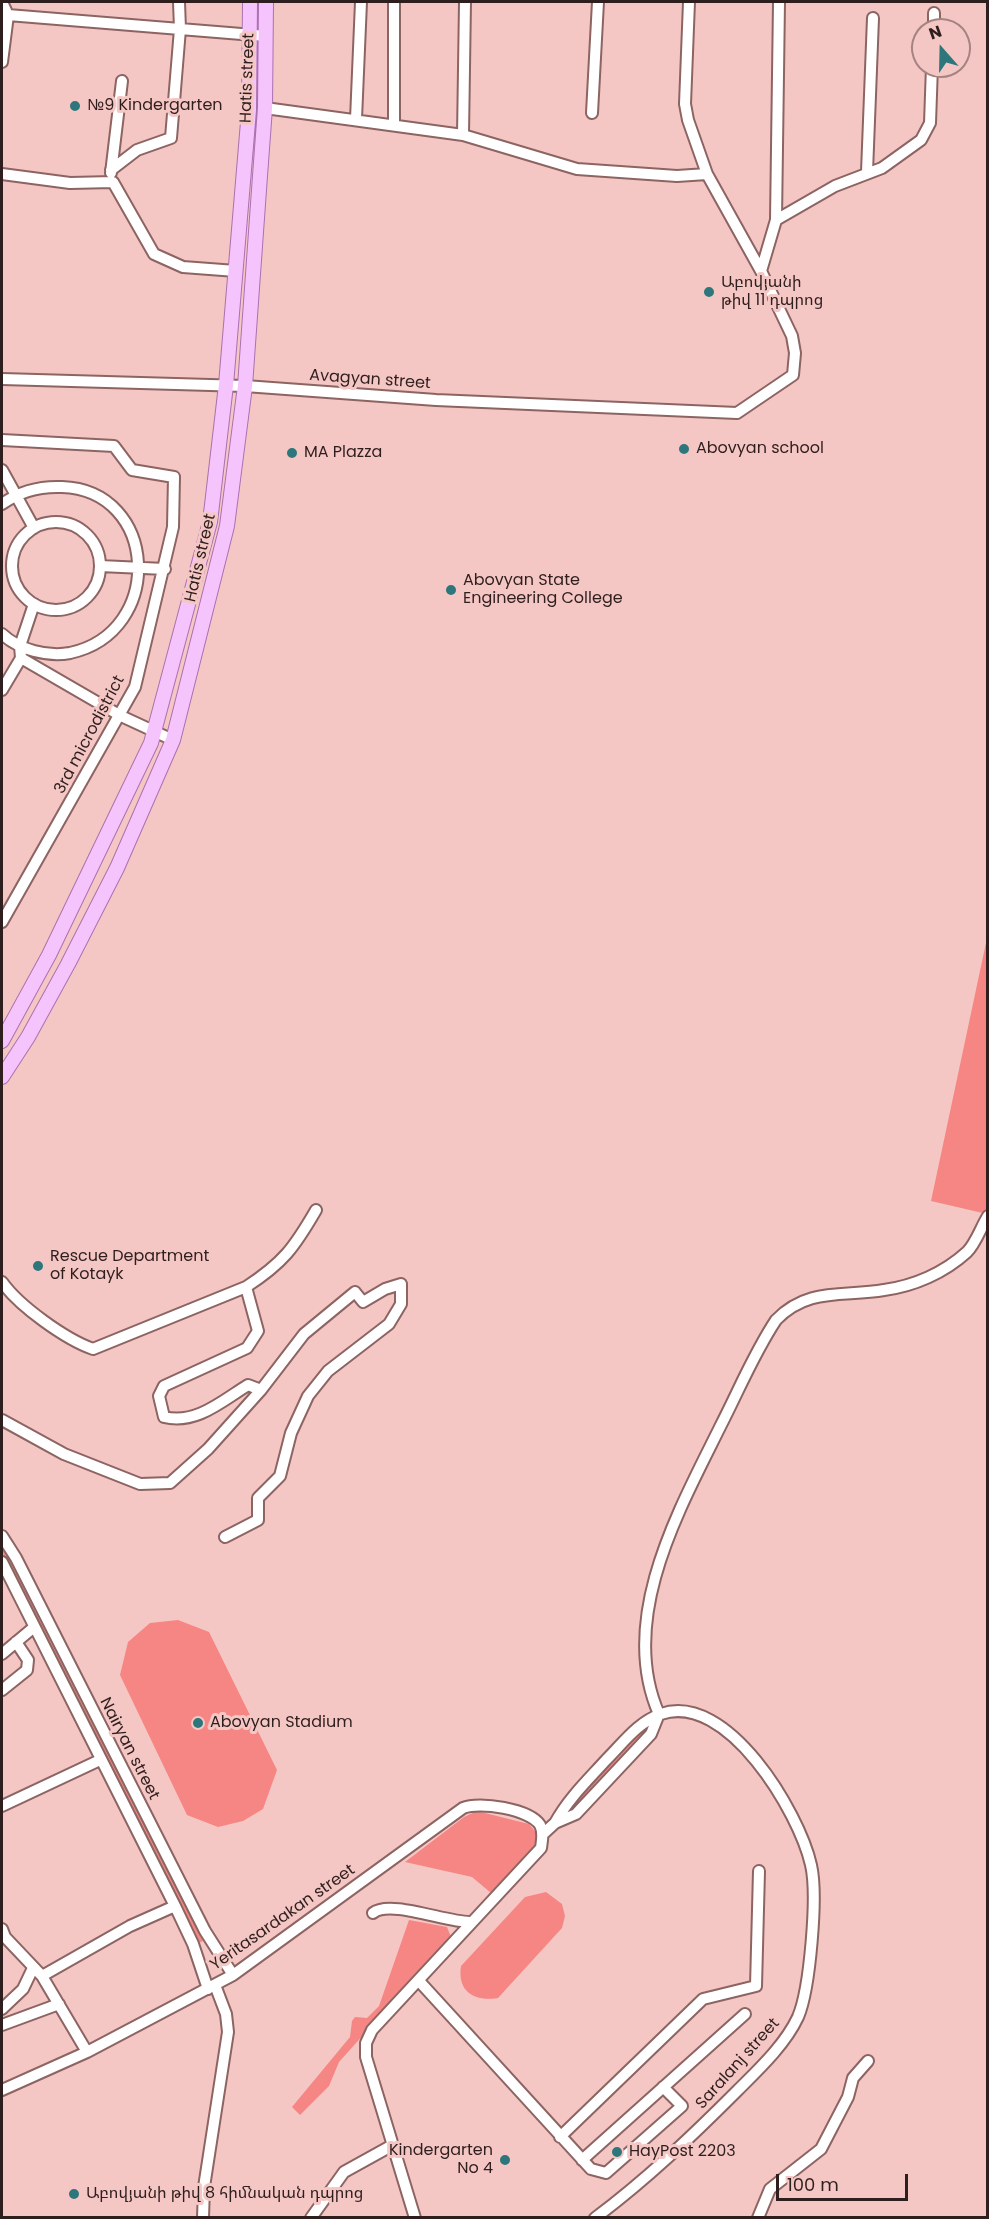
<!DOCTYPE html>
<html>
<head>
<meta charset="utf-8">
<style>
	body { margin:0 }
	#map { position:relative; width:989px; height:2219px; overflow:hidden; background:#f5c7c4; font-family:Poppins,sans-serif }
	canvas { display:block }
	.frame { position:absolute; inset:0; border:3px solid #2e1e1d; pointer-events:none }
	.north { position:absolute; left:911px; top:18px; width:60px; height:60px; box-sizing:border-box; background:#f5c7c4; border:2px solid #a58381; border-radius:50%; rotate:340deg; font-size:16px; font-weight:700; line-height:24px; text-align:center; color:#2e1e1d }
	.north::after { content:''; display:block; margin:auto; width:21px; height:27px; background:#2d767c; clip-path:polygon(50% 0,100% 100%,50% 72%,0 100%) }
	.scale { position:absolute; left:776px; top:2174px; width:132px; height:27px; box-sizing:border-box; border:3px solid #2e1e1d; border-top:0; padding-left:8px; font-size:18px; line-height:21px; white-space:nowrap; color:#2e1e1d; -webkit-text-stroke:4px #f5c7c4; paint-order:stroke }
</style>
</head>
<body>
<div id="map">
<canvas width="989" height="2219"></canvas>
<div class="frame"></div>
<div class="north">N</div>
<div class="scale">100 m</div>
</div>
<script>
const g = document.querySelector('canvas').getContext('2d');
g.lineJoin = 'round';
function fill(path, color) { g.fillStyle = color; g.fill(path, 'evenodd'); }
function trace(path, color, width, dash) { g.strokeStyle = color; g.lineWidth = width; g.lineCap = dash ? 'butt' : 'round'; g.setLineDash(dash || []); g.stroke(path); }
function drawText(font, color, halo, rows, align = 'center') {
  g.font = font + ' Poppins,"Noto Sans Armenian",sans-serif'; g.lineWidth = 6; g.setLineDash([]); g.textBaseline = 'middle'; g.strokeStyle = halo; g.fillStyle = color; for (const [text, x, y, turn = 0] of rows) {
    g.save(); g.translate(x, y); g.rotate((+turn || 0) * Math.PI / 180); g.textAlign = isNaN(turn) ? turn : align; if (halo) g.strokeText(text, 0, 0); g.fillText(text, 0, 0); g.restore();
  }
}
const green = new Path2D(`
	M 987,938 L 987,1214 L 931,1201 Z
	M 2,1546 L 203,1941 L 199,1943 L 2,1552 Z
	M 178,1620 L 209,1632 L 277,1770 L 263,1809 L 243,1821 L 218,1827 L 187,1815 L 120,1675 L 128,1642 L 150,1623 Z
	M 648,1727 L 645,1734 L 572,1811 L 566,1813 L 641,1730 Z
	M 477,1811 L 529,1824 L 538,1835 L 537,1845 L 491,1893 L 472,1877 L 405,1862 L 464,1817 Z
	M 546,1892 L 562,1904 L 565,1916 L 562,1928 L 498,1998 C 475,2002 457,1992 461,1966 L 525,1897 Z
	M 409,1920 L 447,1927 L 451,1937 L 339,2062 L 329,2086 L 300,2115 L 292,2107 L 350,2037 L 352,2021 L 355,2017 L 367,2018 L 379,2006 Z`);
const minor = new Path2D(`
	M 2,2 L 8,15 L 2,62
	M 689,2 L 685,104 L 688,120 L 707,174
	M 8,15 L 266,36
	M 934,30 L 934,13
	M 592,113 L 598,2
	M 356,119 L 361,2
	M 394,125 L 394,2
	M 463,135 L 465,2
	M 111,170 L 137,150 L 171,138 L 180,29 L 179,2
	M 867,172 L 873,18
	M 111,173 L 122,81
	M 2,174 L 70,183 L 113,182 L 154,254 L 183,267 L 236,271
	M 776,220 L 835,186 L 882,168 L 921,140 L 930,123 L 932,66
	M 761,271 L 776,220 L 779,2
	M 2,379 L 245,386 L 436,400 L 737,413 L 793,375 L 795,353 L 792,336 L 761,271 L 707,174 L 677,176 L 577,169 L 463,135 L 265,108
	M 2,440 L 114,446 L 132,470 L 174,477 L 173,527 L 135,687 L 2,922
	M 2,470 L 34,528
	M 2,504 C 20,491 39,486 62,487 C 158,490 166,632 70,653 C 48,657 19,650 2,634
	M12 566a44 44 0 1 1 88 0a44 44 0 1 1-88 0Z
	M 100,566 L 165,569
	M 21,658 L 121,716 L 173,740
	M 2,690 L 21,658 L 20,646 L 34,604
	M 2,1282 C 19,1306 65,1339 93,1349 L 246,1287 C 283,1263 294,1248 316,1210
	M 246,1287 L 258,1331 L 247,1348 L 164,1386 L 159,1396 L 164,1417 C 196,1425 222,1401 248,1385 L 261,1390
	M 2,1420 L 64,1454 L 140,1484 L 170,1483 L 208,1449 L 261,1390 L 304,1334 L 355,1292 L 363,1302 L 385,1289 L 401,1284 L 401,1304 L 389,1324 L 328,1371 L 308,1396 L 291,1433 L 280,1476 L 258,1498 L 258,1520 L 225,1537
	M 2,1536 L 16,1558 L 205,1931 L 233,1975
	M 2,1562 L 175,1906 L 193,1944 L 208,1989
	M 2,1654 L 33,1628
	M 2,1690 L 27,1670 L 28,1660 L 16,1642
	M 2,1806 L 100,1760
	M 555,1823 C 568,1799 587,1781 606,1760 C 623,1743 638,1722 661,1714 C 727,1691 799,1812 811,1865 C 818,1895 810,1989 798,2017 C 785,2045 758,2070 737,2091 C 692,2136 646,2180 595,2218
	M 543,1834 L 555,1823 L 576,1814 L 651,1734 L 659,1714 C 617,1619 679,1510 721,1425 C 739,1390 754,1353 776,1320 C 808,1287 843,1297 884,1290 C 914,1286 944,1273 967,1252 C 976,1243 981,1227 988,1216
	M 373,1913 C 390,1899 448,1923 471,1922
	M 2,1929 L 5,1937 L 42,1976 L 87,2052
	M 42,1976 L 130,1926 L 175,1906
	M 419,1981 L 591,2169 L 606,2173 L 682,2106 L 663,2087
	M 2,2009 L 23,1989 L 33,1968
	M 2,2025 L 59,2004
	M 2,2090 L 87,2052 L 233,1975 L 463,1808 C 479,1801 530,1809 540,1825 C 544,1832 542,1840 541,1848 L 372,2030 L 366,2043 L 366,2057 L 415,2218
	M 560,2137 L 703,1999 L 756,1986 L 759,1871
	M 582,2160 L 745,2014
	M 203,2218 L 204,2187 L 228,2032 L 226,2014 L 215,1985
	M 311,2218 L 344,2172 L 391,2146
	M 758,2218 L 770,2189 L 821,2149 L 848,2097 L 853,2078 L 868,2061`);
const major = new Path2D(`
	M 2,1041 L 49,955 L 151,743 L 210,522 L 226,385 L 249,110 L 250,2
	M 2,1077 L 28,1037 L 68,964 L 117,868 L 173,740 L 227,526 L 245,386 L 260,176 L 265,108 L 266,2`);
const markers = [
	[75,106,6,"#2d767c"],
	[709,292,6,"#2d767c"],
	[684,449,6,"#2d767c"],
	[292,453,6,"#2d767c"],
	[451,590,6,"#2d767c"],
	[38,1266,6,"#2d767c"],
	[198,1723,6,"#2d767c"],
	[617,2152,6,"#2d767c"],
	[505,2160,6,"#2d767c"],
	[74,2194,6,"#2d767c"]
];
const streetNames = [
	["Hatis street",248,78,-88],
	["Avagyan street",370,380,4],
	["Hatis street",201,558,-77],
	["3rd microdistrict",90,735,-62],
	["Nairyan street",129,1749,63],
	["Yeritasardakan street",283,1918,-35],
	["Saralanj street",738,2064,-48]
];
const poiNames = [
	["№9 Kindergarten",87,106],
	["Աբովյանի",721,283],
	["թիվ 11 դպրոց",721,301],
	["Abovyan school",696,449],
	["MA Plazza",304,453],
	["Abovyan State",463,581],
	["Engineering College",463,599],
	["Rescue Department",50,1257],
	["of Kotayk",50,1275],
	["Abovyan Stadium",210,1723],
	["Kindergarten",493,2151,"right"],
	["No 4",493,2169,"right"],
	["HayPost 2203",629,2152],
	["Աբովյանի թիվ 8 հիմնական դպրոց",86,2194]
];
fill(green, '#f68684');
trace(minor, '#8c6462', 14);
trace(major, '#ab70ae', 16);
trace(minor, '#fff', 10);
trace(major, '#f5c4fd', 14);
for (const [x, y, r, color] of markers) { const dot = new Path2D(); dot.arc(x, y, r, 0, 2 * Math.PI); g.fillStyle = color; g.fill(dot); trace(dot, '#f5c7c4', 2); }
drawText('16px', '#2e1e1d', '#f5c7c4', streetNames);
drawText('16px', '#2e1e1d', '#f5c7c4', poiNames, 'left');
</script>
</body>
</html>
